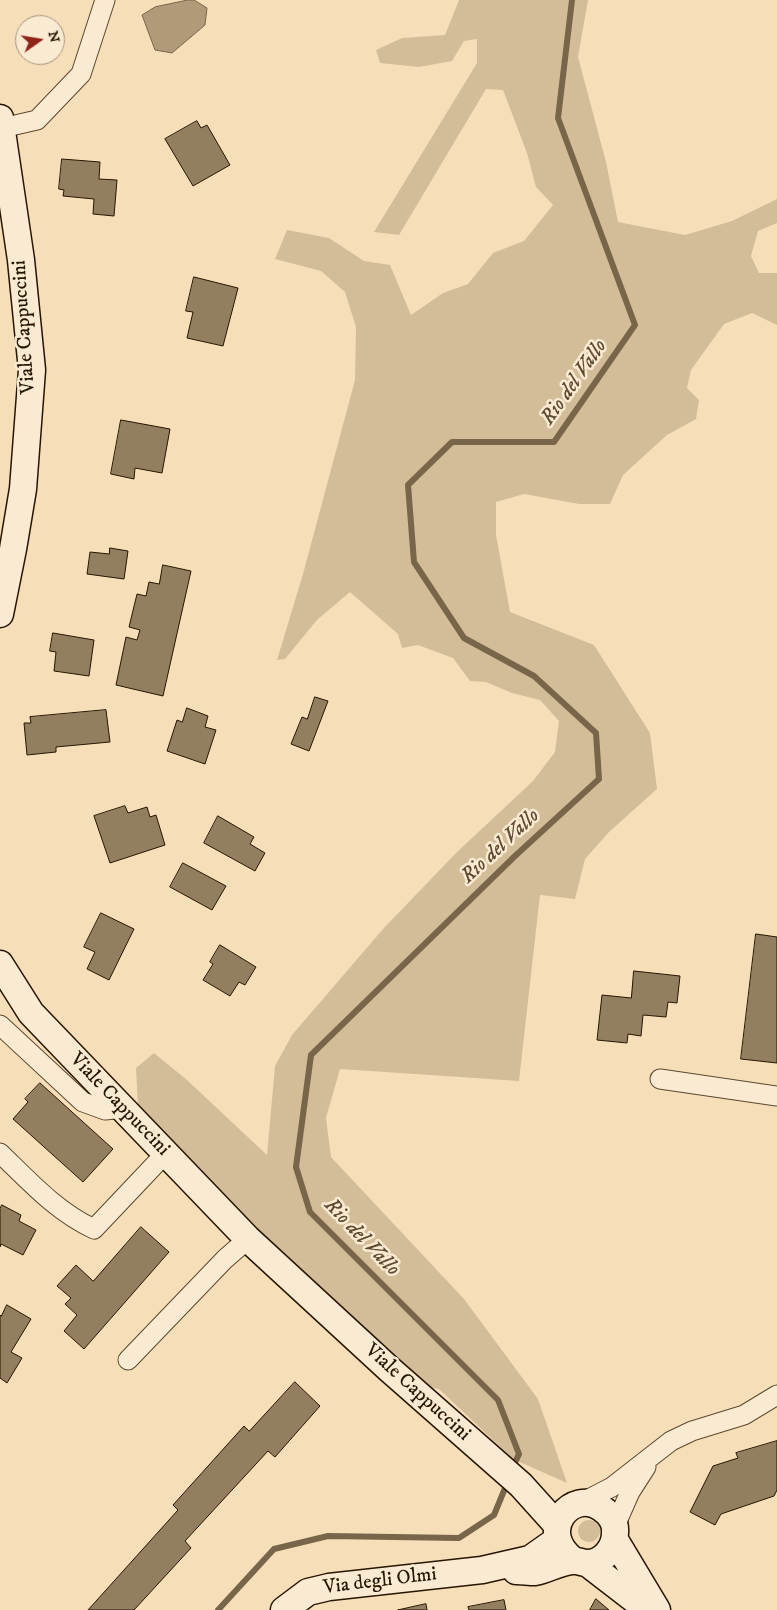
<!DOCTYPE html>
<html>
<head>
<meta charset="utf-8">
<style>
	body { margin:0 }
	#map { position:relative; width:777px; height:1610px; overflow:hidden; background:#f6dfb8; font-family:"IM FELL DW Pica",serif }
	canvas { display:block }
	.north { position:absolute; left:15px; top:15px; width:50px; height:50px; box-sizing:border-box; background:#f9ead1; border:1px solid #a5957d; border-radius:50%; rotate:77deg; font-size:14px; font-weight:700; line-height:20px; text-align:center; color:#271500 }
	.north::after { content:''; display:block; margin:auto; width:18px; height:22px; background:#8f2418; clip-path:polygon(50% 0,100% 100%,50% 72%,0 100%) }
</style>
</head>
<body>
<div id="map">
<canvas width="777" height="1610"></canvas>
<div class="north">N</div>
</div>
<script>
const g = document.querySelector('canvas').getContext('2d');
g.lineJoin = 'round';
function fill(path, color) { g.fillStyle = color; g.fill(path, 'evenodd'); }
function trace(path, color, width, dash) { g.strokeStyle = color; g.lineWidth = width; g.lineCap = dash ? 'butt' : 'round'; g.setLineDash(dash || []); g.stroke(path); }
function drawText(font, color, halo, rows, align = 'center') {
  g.font = font + ' "IM FELL DW Pica",serif'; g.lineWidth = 5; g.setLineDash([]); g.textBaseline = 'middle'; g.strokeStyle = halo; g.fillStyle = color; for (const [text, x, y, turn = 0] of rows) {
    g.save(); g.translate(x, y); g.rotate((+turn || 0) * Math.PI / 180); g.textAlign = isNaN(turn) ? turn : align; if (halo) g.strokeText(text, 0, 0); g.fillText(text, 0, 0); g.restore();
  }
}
const green = new Path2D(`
	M 459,0 L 588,0 L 578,57 L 606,162 L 618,222 L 685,235 L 732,221 L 777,199 L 777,223 L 758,231 L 751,256 L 759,273 L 777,273 L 777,325 L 752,313 L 724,324 L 691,370 L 687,388 L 699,400 L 696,419 L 667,435 L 623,475 L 610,504 L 579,504 L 524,494 L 496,502 L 496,535 L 510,612 L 594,645 L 650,733 L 657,789 L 609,832 L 585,859 L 575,899 L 540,895 L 519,1081 L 340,1069 L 326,1118 L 331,1157 L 464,1299 L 538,1399 L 567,1483 L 513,1459 L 439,1389 L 422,1386 L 257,1232 L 138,1107 L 136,1068 L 154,1053 L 187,1080 L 267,1155 L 275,1066 L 292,1035 L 383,929 L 456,853 L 533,781 L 555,752 L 559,721 L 540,700 L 512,693 L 486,682 L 470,681 L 453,658 L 418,645 L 402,648 L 398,634 L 350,592 L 317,620 L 285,659 L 277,660 L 303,574 L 355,380 L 356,327 L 345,292 L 321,271 L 275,259 L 287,230 L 329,238 L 364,261 L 390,265 L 411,315 L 443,293 L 468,284 L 493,253 L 524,241 L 553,205 L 536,187 L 527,153 L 503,90 L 486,89 L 399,235 L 374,232 L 477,63 L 477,39 L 464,41 L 452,61 L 419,67 L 380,63 L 376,50 L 402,38 L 445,35 Z
	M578 1531a11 11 0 1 1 22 0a11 11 0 1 1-22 0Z`);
const water = new Path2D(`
	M 188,0 L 194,0 L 207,8 L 205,25 L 172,53 L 155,50 L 142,15 L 155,7 Z`);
const stream = new Path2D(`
	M 512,1469 L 519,1454 L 498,1400 L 310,1212 L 296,1167 L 311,1055 L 515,856 L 599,779 L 596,733 L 534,676 L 464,638 L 414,562 L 408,485 L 452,442 L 554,442 L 635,325 L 558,118 L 572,0
	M 218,1610 L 274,1549 L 328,1536 L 459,1538 L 494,1515 L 508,1481`);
const building = new Path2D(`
	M 197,121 L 201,128 L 207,125 L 230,165 L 193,186 L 165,139 Z
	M 62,159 L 100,162 L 99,179 L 117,180 L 114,216 L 93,214 L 94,199 L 63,196 L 64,190 L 59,189 Z
	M 194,277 L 238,288 L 223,346 L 187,338 L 193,312 L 186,311 Z
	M 121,420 L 170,429 L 162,473 L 135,468 L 134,479 L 111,474 Z
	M 110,548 L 128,551 L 124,579 L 87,574 L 90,552 L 109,554 Z
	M 163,565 L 191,571 L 163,696 L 116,685 L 126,637 L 137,640 L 140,630 L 129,627 L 137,594 L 146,596 L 149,582 L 159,584 Z
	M 53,633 L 94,640 L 89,676 L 54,671 L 56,652 L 50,651 Z
	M 315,697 L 328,701 L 309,751 L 291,744 L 302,717 L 307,719 Z
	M 187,708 L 208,716 L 205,727 L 216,730 L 205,764 L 167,751 L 177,720 L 182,722 Z
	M 106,710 L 110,742 L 56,747 L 56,752 L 27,755 L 24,723 L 31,723 L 30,717 Z
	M 125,806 L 128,813 L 147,807 L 150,817 L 156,815 L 165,845 L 110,863 L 94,816 Z
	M 218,816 L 254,837 L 250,844 L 265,853 L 255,871 L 204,843 Z
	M 183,863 L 226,886 L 212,910 L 170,887 Z
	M 101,913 L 134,929 L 109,980 L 87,969 L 95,952 L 84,947 Z
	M 756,934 L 777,937 L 777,1063 L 741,1059 Z
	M 220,945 L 256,967 L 245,985 L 239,982 L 230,996 L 203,980 L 213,964 L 210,962 Z
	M 634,971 L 680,976 L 677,1003 L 668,1002 L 666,1017 L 643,1015 L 641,1036 L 628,1034 L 627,1043 L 597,1040 L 602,995 L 631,998 Z
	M 40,1083 L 113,1149 L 83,1182 L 13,1119 L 28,1102 L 25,1099 Z
	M 2,1205 L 21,1215 L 19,1221 L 36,1230 L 23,1255 L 1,1244 L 0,1247 L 0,1209 Z
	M 141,1227 L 169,1252 L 84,1349 L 64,1331 L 77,1315 L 65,1304 L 71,1298 L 57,1286 L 76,1265 L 93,1281 Z
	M 7,1305 L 31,1319 L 11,1352 L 22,1358 L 7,1383 L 0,1378 L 0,1315 L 1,1316 Z
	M 295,1382 L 320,1406 L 275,1457 L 268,1451 L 185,1541 L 191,1548 L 134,1610 L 88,1610 L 178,1510 L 173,1505 L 244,1426 L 249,1431 Z
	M 777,1441 L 777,1490 L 774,1496 L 721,1514 L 715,1525 L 690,1512 L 713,1466 L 738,1458 L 736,1453 Z
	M 596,1599 L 609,1610 L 590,1610 Z
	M 504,1600 L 506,1610 L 469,1610 L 468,1607 Z
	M 426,1604 L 427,1610 L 398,1610 Z`);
const street = new Path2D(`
	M 2,128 L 37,120 L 81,74 L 105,0
	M 0,1025 L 83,1102 L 105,1110 L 124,1108
	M 660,1079 L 777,1096
	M 0,1153 C 29,1181 57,1212 94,1229 L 165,1154
	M 128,1360 L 225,1259 L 248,1239
	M 581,1503 L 612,1487 L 671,1441 L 692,1431 L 744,1415 L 777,1395
	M 615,1526 L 630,1492 L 646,1467`);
const secondary = new Path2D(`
	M 0,118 L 21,260 L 32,370 L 23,489 L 13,549 L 0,614
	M 0,964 L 31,1013 L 248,1239 L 388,1368 L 521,1485 L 557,1525
	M 615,1540 L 657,1610
	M 587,1563 L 648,1610
	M 516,1571 C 522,1571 529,1572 535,1572 C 547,1570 559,1562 572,1561 C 577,1560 582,1563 587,1563 C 603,1563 615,1548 615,1533 C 616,1522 610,1514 601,1508 C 573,1488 535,1530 573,1560
	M 284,1610 L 308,1592 L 329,1587 L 482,1570 L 530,1559 L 557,1540`);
const streetNames = [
	["Viale Cappuccini",25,327,-94],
	["Viale Cappuccini",119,1105,46],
	["Viale Cappuccini",417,1393,42],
	["Via degli Olmi",380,1582,-7]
];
const waterNames = [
	["Rio del Vallo",575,383,-55],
	["Rio del Vallo",501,847,-43],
	["Rio del Vallo",361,1238,46]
];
fill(green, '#d3bd99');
fill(water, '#b09a79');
trace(water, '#796549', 1);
trace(stream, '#796549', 6);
fill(building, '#937e60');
trace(building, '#271500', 1);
trace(street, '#5b482e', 21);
trace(secondary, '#271500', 29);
trace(street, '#f9ead1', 19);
trace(secondary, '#f9ead1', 26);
drawText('20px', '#271500', '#f9ead1', streetNames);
drawText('italic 21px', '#5e4a30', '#f9ead1', waterNames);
</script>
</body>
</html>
